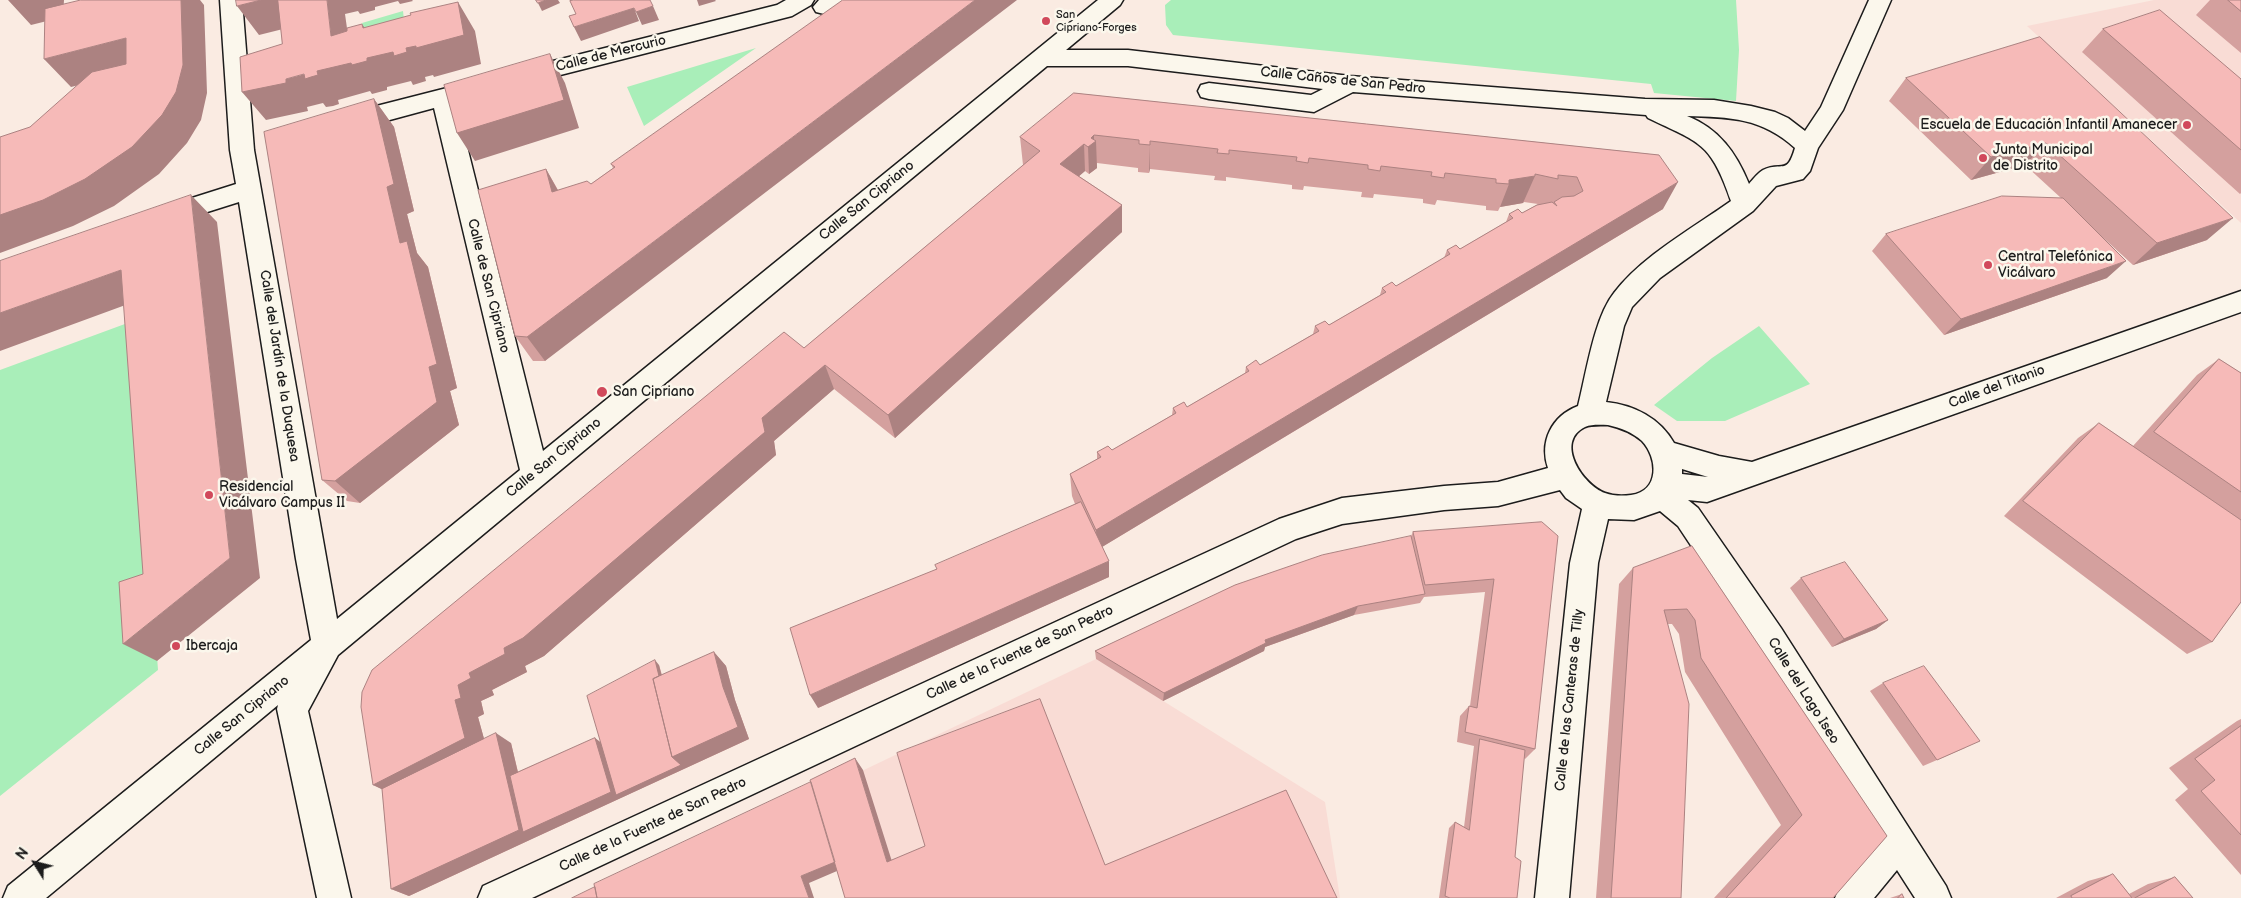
<!DOCTYPE html>
<html>
<head>
<meta charset="utf-8">
<style>
	body { margin:0 }
	#map { position:relative; width:2241px; height:898px; overflow:hidden; background:#faebe2; font-family:"Balsamiq Sans",sans-serif }
	canvas { display:block }
	.north { position:absolute; left:10px; top:838px; width:50px; height:50px; -webkit-text-stroke:4px #fbf7ec; paint-order:stroke; rotate:306deg; font-size:14px; font-weight:700; line-height:20px; text-align:center; color:#1c1c1c }
	.north::after { content:''; display:block; margin:auto; width:18px; height:22px; background:#1c1c1c; clip-path:polygon(50% 0,100% 100%,50% 72%,0 100%) }
</style>
</head>
<body>
<div id="map">
<canvas width="2241" height="898"></canvas>
<div class="north">N</div>
</div>
<script>
const g = document.querySelector('canvas').getContext('2d');
g.lineJoin = 'round';
function fill(path, color) { g.fillStyle = color; g.fill(path, 'evenodd'); }
function trace(path, color, width, dash) { g.strokeStyle = color; g.lineWidth = width; g.lineCap = dash ? 'butt' : 'round'; g.setLineDash(dash || []); g.stroke(path); }
function drawText(font, color, halo, rows, align = 'center') {
  g.font = font + ' "Balsamiq Sans",sans-serif'; g.lineWidth = 5; g.setLineDash([]); g.textBaseline = 'middle'; g.strokeStyle = halo; g.fillStyle = color; for (const [text, x, y, turn = 0] of rows) {
    g.save(); g.translate(x, y); g.rotate((+turn || 0) * Math.PI / 180); g.textAlign = isNaN(turn) ? turn : align; if (halo) g.strokeText(text, 0, 0); g.fillText(text, 0, 0); g.restore();
  }
}
const built = new Path2D(`
	M 2154,0 L 2241,0 L 2241,223 L 2027,26 Z
	M 1096,659 L 1325,802 L 1340,898 L 852,898 L 820,791 Z`);
const green = new Path2D(`
	M 1171,0 L 1736,0 L 1739,50 L 1736,101 L 1654,93 L 1651,84 L 1173,35 L 1166,25 L 1165,5 Z
	M 403,11 L 404,20 L 366,46 L 362,23 Z
	M 756,48 L 644,126 L 627,87 Z
	M 133,321 L 158,670 L 0,796 L 0,370 Z
	M 1759,326 L 1810,384 L 1725,421 L 1677,421 L 1654,405 L 1712,358 Z`);
const minor = new Path2D(`
	M 220,0 L 242,0 L 254,150 L 337,619 L 520,470 L 434,108 L 349,131 L 341,128 L 337,122 L 341,116 L 349,113 L 482,79 L 490,81 L 493,87 L 490,93 L 456,102 L 543,451 L 1098,0 L 1123,0 L 1120,5 L 1066,50 L 1128,50 L 1350,76 L 1645,99 L 1714,100 L 1751,106 L 1775,112 L 1788,118 L 1805,131 L 1821,107 L 1869,0 L 1891,0 L 1843,110 L 1818,148 L 1810,171 L 1803,179 L 1776,186 L 1753,211 L 1660,278 L 1632,307 L 1624,326 L 1606,402 C 1634,405 1660,418 1674,443 L 1719,456 L 1752,462 L 2241,291 L 2241,312 L 1707,502 L 1688,500 L 1698,508 L 1781,628 L 1946,886 L 1951,898 L 1915,898 L 1897,870 L 1874,898 L 1835,898 L 1840,886 L 1879,841 L 1759,648 L 1678,526 L 1660,511 L 1634,520 L 1608,519 L 1598,563 L 1569,898 L 1535,898 L 1570,563 L 1582,509 L 1566,498 L 1560,490 L 1498,506 L 1444,510 L 1342,524 L 1296,539 L 532,898 L 478,898 L 483,886 L 1279,519 L 1342,498 L 1444,486 L 1498,482 L 1548,468 C 1539,441 1552,416 1578,406 C 1586,375 1594,318 1614,293 C 1642,256 1693,228 1731,201 C 1711,142 1700,143 1648,118 L 1646,115 L 1353,92 L 1314,112 L 1209,99 L 1201,97 L 1198,91 L 1201,85 L 1209,83 L 1311,95 L 1323,89 L 1128,66 L 1047,66 L 338,655 L 308,711 L 351,898 L 317,898 L 277,709 L 278,705 L 46,898 L 3,898 L 8,886 L 311,640 L 296,559 L 239,202 L 163,226 L 154,224 L 151,217 L 154,210 L 236,184 L 230,150 ZM 1687,116 C 1730,117 1762,118 1795,148 C 1787,176 1782,161 1763,170 C 1758,173 1753,179 1749,184 C 1736,152 1719,129 1687,116 ZM 1608,425 C 1621,428 1632,432 1642,441 C 1658,458 1660,491 1631,495 C 1623,496 1613,496 1605,493 C 1583,485 1554,442 1585,427 C 1592,424 1601,425 1608,425 ZM 1682,469 L 1708,477 L 1682,474 Z
	M 786,0 L 814,0 L 811,5 L 792,16 L 521,85 L 513,83 L 510,77 L 513,71 L 777,5 Z
	M 819,0 L 846,0 L 843,5 L 824,14 L 816,12 L 813,7 Z`);
const wall = new Path2D(`
	M 843,0 L 545,361 L 533,361 L 515,336 L 546,169 L 558,190 L 591,184 L 613,168 L 611,164 Z
	M 2210,0 L 2241,0 L 2241,53 L 2196,15 Z
	M 2103,29 L 2241,79 L 2241,193 L 2240,194 L 2082,52 Z
	M 2040,37 L 2207,240 L 2133,265 L 2088,224 L 2107,278 L 1944,335 L 1872,251 L 1886,234 L 2061,198 L 2025,165 L 1971,180 L 1889,101 L 1906,78 Z
	M 1074,93 L 1659,155 L 1663,209 L 1102,547 L 1109,577 L 818,708 L 936,569 L 1075,504 L 1072,496 L 1070,474 L 1097,459 L 1097,452 L 1112,450 L 1172,415 L 1173,408 L 1187,407 L 1245,373 L 1246,367 L 1260,365 L 1313,334 L 1315,326 L 1329,325 L 1380,295 L 1382,288 L 1396,286 L 1444,258 L 1447,250 L 1460,249 L 1506,222 L 1509,214 L 1522,213 L 1538,204 L 1524,202 L 1523,203 L 1500,207 L 1498,211 L 1486,210 L 1486,206 L 1437,200 L 1435,205 L 1423,203 L 1423,199 L 1374,194 L 1373,198 L 1361,197 L 1362,192 L 1304,186 L 1303,190 L 1292,189 L 1292,185 L 1226,177 L 1226,181 L 1214,180 L 1215,176 L 1150,169 L 1149,173 L 1138,172 L 1138,168 L 1097,163 L 1097,168 L 1089,174 L 1085,171 L 1079,176 L 1122,205 L 1122,232 L 895,438 L 834,389 L 774,441 L 776,455 L 544,656 L 525,666 L 527,672 L 492,690 L 494,695 L 481,701 L 484,714 L 478,717 L 484,739 L 511,743 L 518,772 L 595,738 L 600,742 L 659,665 L 662,675 L 714,652 L 726,666 L 735,700 L 749,739 L 534,838 L 409,896 L 391,889 L 382,789 L 373,785 L 804,348 L 1023,165 L 1020,137 Z
	M 374,99 L 394,127 L 414,211 L 407,214 L 417,253 L 428,267 L 457,388 L 450,391 L 459,425 L 360,503 L 347,501 L 322,480 Z
	M 2219,359 L 2241,373 L 2241,602 L 2212,642 L 2187,654 L 2004,516 L 2078,438 L 2099,423 L 2133,446 L 2197,375 Z
	M 1542,522 L 1535,749 L 1525,759 L 1524,758 L 1515,857 L 1517,898 L 1439,898 L 1449,828 L 1455,822 L 1464,827 L 1474,746 L 1457,742 L 1460,716 L 1469,706 L 1470,706 L 1485,592 L 1424,597 L 1420,603 L 1354,615 L 1265,647 L 1264,651 L 1163,701 L 1096,659 L 1095,651 L 1411,536 L 1413,532 Z
	M 1692,546 L 1887,836 L 1833,898 L 1714,898 L 1781,825 L 1685,672 L 1679,634 L 1672,624 L 1668,624 L 1681,898 L 1596,898 L 1619,584 L 1633,568 Z
	M 1801,578 L 1888,620 L 1876,629 L 1832,647 L 1790,588 Z
	M 1883,683 L 1965,748 L 1923,766 L 1870,691 Z
	M 2241,719 L 2241,875 L 2175,800 L 2188,789 L 2169,768 L 2237,721 Z
	M 2113,874 L 2129,894 L 2148,884 L 2175,877 L 2193,898 L 2056,898 L 2088,881 Z
	M 1902,894 L 1904,898 L 1890,898 Z`);
const shadedWall = new Path2D(`
	M 8,0 L 64,0 L 63,17 L 31,25 Z
	M 181,0 L 200,0 L 204,5 L 207,93 L 201,120 L 187,143 L 159,174 L 114,206 L 73,226 L 0,253 L 0,215 Z
	M 261,0 L 281,0 L 299,25 L 259,35 L 237,6 Z
	M 327,0 L 412,0 L 413,1 L 400,4 L 398,1 L 375,7 L 375,10 L 360,14 L 358,11 L 345,14 L 352,64 L 363,28 L 362,24 L 382,53 L 406,48 L 458,2 L 475,31 L 481,64 L 434,77 L 433,75 L 425,77 L 426,81 L 413,85 L 411,81 L 387,87 L 387,90 L 372,94 L 370,91 L 338,100 L 339,104 L 333,106 L 326,107 L 323,103 L 307,107 L 308,111 L 266,120 L 242,92 L 286,79 L 317,71 L 331,36 Z
	M 546,0 L 558,0 L 560,3 L 542,11 L 538,3 Z
	M 697,0 L 715,0 L 716,1 L 699,6 Z
	M 975,0 L 1017,0 L 545,361 L 527,337 Z
	M 653,6 L 659,20 L 642,25 L 636,12 Z
	M 634,8 L 639,21 L 581,41 L 574,27 Z
	M 126,38 L 152,67 L 71,87 L 44,59 Z
	M 550,54 L 565,83 L 579,128 L 475,161 L 457,133 Z
	M 374,99 L 394,127 L 414,211 L 407,214 L 417,253 L 428,267 L 457,388 L 450,391 L 459,425 L 360,503 L 335,481 L 400,243 L 387,187 Z
	M 1094,135 L 1094,142 L 1096,141 L 1097,168 L 1089,174 L 1088,147 L 1091,138 Z
	M 1150,141 L 1150,169 L 1149,173 L 1150,145 Z
	M 2046,143 L 2025,165 L 1971,180 L 1991,157 Z
	M 1084,144 L 1085,171 L 1062,191 L 1060,164 Z
	M 546,169 L 561,196 L 552,192 Z
	M 1535,176 L 1523,203 L 1500,207 L 1509,184 L 1509,180 Z
	M 1678,182 L 1663,209 L 1097,550 L 1096,530 Z
	M 191,195 L 217,222 L 260,578 L 157,661 L 123,644 L 230,558 Z
	M 1122,205 L 1122,232 L 895,438 L 888,415 Z
	M 2233,218 L 2207,240 L 2133,265 L 2157,243 Z
	M 2126,261 L 2107,278 L 1944,335 L 1961,319 Z
	M 121,270 L 150,296 L 0,351 L 0,313 Z
	M 825,365 L 834,389 L 774,441 L 776,455 L 544,656 L 525,666 L 527,672 L 492,690 L 494,695 L 481,701 L 484,714 L 478,717 L 488,753 L 400,798 L 373,785 L 455,700 L 458,685 L 469,673 L 504,648 L 762,418 Z
	M 1109,561 L 1109,577 L 818,708 L 810,695 Z
	M 1358,606 L 1354,615 L 1265,647 L 1264,651 L 1163,701 L 1164,693 L 1265,640 Z
	M 1888,620 L 1876,629 L 1832,647 L 1844,639 Z
	M 714,652 L 726,666 L 735,700 L 749,739 L 534,838 L 409,896 L 391,889 L 496,733 L 511,743 L 531,828 L 595,738 L 604,745 L 672,757 L 655,660 L 659,665 L 681,753 L 723,687 Z
	M 855,758 L 863,770 L 895,871 L 887,862 Z
	M 836,861 L 844,868 L 809,883 L 814,898 L 809,898 L 801,876 Z`);
const building = new Path2D(`
	M 81,0 L 181,0 L 183,65 L 176,92 L 162,115 L 132,147 L 85,179 L 43,200 L 0,215 L 0,137 L 30,127 L 92,72 L 126,64 L 126,38 L 44,59 L 45,9 Z
	M 236,0 L 261,0 L 237,6 Z
	M 278,0 L 327,0 L 331,36 L 347,31 L 347,28 L 362,24 L 363,28 L 411,15 L 410,13 L 458,2 L 464,35 L 416,48 L 416,46 L 406,48 L 407,52 L 394,56 L 393,52 L 367,58 L 367,61 L 352,65 L 351,63 L 317,71 L 318,75 L 311,77 L 305,79 L 304,74 L 286,79 L 286,83 L 242,92 L 240,57 L 282,44 Z
	M 536,0 L 546,0 L 538,3 Z
	M 574,0 L 650,0 L 653,6 L 636,12 L 634,8 L 574,27 L 569,16 L 576,14 L 570,1 Z
	M 843,0 L 975,0 L 527,337 L 515,336 L 478,190 L 546,169 L 552,192 L 587,181 L 591,184 L 615,167 L 611,164 Z
	M 2228,0 L 2241,0 L 2241,11 Z
	M 2160,10 L 2241,79 L 2241,150 L 2103,29 Z
	M 2040,37 L 2233,218 L 2157,243 L 2046,143 L 1991,157 L 1906,78 Z
	M 550,54 L 564,100 L 457,133 L 444,85 Z
	M 1074,93 L 1659,155 L 1678,182 L 1096,530 L 1070,474 L 1101,457 L 1097,452 L 1108,446 L 1112,450 L 1176,413 L 1173,408 L 1184,402 L 1187,407 L 1249,371 L 1246,367 L 1256,360 L 1260,365 L 1319,331 L 1315,326 L 1325,321 L 1329,325 L 1386,292 L 1382,288 L 1392,282 L 1396,286 L 1450,254 L 1447,250 L 1456,245 L 1460,249 L 1513,218 L 1509,214 L 1518,209 L 1522,213 L 1537,205 L 1552,202 L 1557,206 L 1554,202 L 1562,197 L 1574,196 L 1583,191 L 1577,177 L 1558,175 L 1558,179 L 1535,174 L 1535,176 L 1509,180 L 1509,184 L 1496,183 L 1496,179 L 1445,173 L 1444,178 L 1431,176 L 1432,172 L 1381,166 L 1380,171 L 1368,169 L 1368,165 L 1309,158 L 1308,163 L 1296,161 L 1297,157 L 1229,150 L 1229,154 L 1217,153 L 1218,149 L 1150,141 L 1150,145 L 1139,144 L 1139,140 L 1094,135 L 1091,138 L 1096,141 L 1088,147 L 1084,144 L 1060,164 L 1122,205 L 888,415 L 825,365 L 762,418 L 765,432 L 523,638 L 504,648 L 505,654 L 469,673 L 471,678 L 458,685 L 461,698 L 455,700 L 465,738 L 373,785 L 361,707 L 362,692 L 372,670 L 784,332 L 804,348 L 1040,151 L 1020,137 Z
	M 374,99 L 394,184 L 387,187 L 400,243 L 407,241 L 437,364 L 429,367 L 437,402 L 335,481 L 322,480 L 264,132 Z
	M 191,195 L 230,558 L 123,644 L 119,582 L 143,574 L 121,270 L 0,313 L 0,261 Z
	M 2002,196 L 2063,198 L 2126,261 L 1961,319 L 1886,234 Z
	M 2219,359 L 2241,373 L 2241,492 L 2154,432 Z
	M 2099,423 L 2241,520 L 2241,602 L 2212,642 L 2023,501 Z
	M 1081,502 L 1109,561 L 810,695 L 790,628 L 937,569 L 935,565 Z
	M 1542,522 L 1558,536 L 1535,749 L 1465,732 L 1469,706 L 1477,708 L 1494,579 L 1425,585 L 1413,532 Z
	M 1411,536 L 1425,594 L 1358,606 L 1265,640 L 1266,643 L 1164,693 L 1095,651 L 1235,585 L 1322,555 Z
	M 1692,546 L 1887,836 L 1833,898 L 1726,898 L 1802,815 L 1701,658 L 1695,620 L 1687,609 L 1664,610 L 1689,704 L 1681,898 L 1611,898 L 1633,568 Z
	M 1845,562 L 1888,620 L 1844,639 L 1801,578 Z
	M 714,652 L 723,687 L 738,727 L 672,757 L 653,679 Z
	M 655,660 L 659,676 L 653,679 L 672,757 L 681,765 L 616,795 L 587,696 Z
	M 1924,666 L 1980,741 L 1937,760 L 1883,683 Z
	M 1040,699 L 1105,865 L 1286,790 L 1337,898 L 845,898 L 810,780 L 855,758 L 887,862 L 925,846 L 897,753 Z
	M 2241,726 L 2241,835 L 2201,791 L 2215,780 L 2195,759 Z
	M 496,733 L 519,830 L 391,889 L 382,789 Z
	M 595,738 L 611,792 L 523,832 L 510,776 Z
	M 1480,739 L 1525,750 L 1515,857 L 1521,861 L 1517,898 L 1450,898 L 1445,896 L 1455,822 L 1469,830 Z
	M 811,782 L 835,862 L 801,876 L 809,898 L 597,898 L 594,884 Z
	M 2113,874 L 2132,898 L 2072,898 L 2071,896 Z
	M 2175,877 L 2193,898 L 2135,898 Z
	M 595,887 L 597,898 L 572,898 Z
	M 1902,894 L 1904,898 L 1898,898 Z`);
const markers = [
	[1046,21,5,"#d1495b"],
	[2187,125,5,"#d1495b"],
	[1983,158,5,"#d1495b"],
	[1988,265,5,"#d1495b"],
	[602,392,6,"#d1495b"],
	[209,495,5,"#d1495b"],
	[176,646,5,"#d1495b"]
];
const farPoinames = [
	["San",1056,15],
	["Cipriano-Forges",1056,28]
];
const streetNames = [
	["Calle de Mercurio",611,54,-14],
	["Calle Caños de San Pedro",1343,81,6],
	["Calle San Cipriano",867,201,-39],
	["Calle de San Cipriano",488,286,76],
	["Calle del Jardín de la Duquesa",279,366,81],
	["Calle del Titanio",1997,387,-20],
	["Calle San Cipriano",554,458,-39],
	["Calle de la Fuente de San Pedro",1020,653,-25],
	["Calle del Lago Iseo",1803,691,58],
	["Calle de las Canteras de Tilly",1570,700,-84],
	["Calle San Cipriano",242,716,-39],
	["Calle de la Fuente de San Pedro",653,825,-25]
];
const poiNames = [
	["Escuela de Educación Infantil Amanecer",2177,125,"right"],
	["Junta Municipal",1993,150],
	["de Distrito",1993,166],
	["Central Telefónica",1998,257],
	["Vicálvaro",1998,273],
	["San Cipriano",613,392],
	["Residencial",219,487],
	["Vicálvaro Campus II",219,503],
	["Ibercaja",186,646]
];
fill(built, '#f9dcd5');
fill(green, '#a9eeb9');
trace(minor, '#1c1c1c', 3);
fill(minor, '#fbf7ec');
fill(wall, '#d4a09e');
fill(shadedWall, '#ac8281');
fill(building, '#f6bab8');
trace(building, '#ac8281', 1);
for (const [x, y, r, color] of markers) { const dot = new Path2D(); dot.arc(x, y, r, 0, 2 * Math.PI); g.fillStyle = color; g.fill(dot); trace(dot, '#fbf7ec', 2); }
drawText('11px', '#1c1c1c', '#fbf7ec', farPoinames, 'left');
drawText('14px', '#1c1c1c', '#fbf7ec', streetNames);
drawText('14px', '#1c1c1c', '#fbf7ec', poiNames, 'left');
</script>
</body>
</html>
